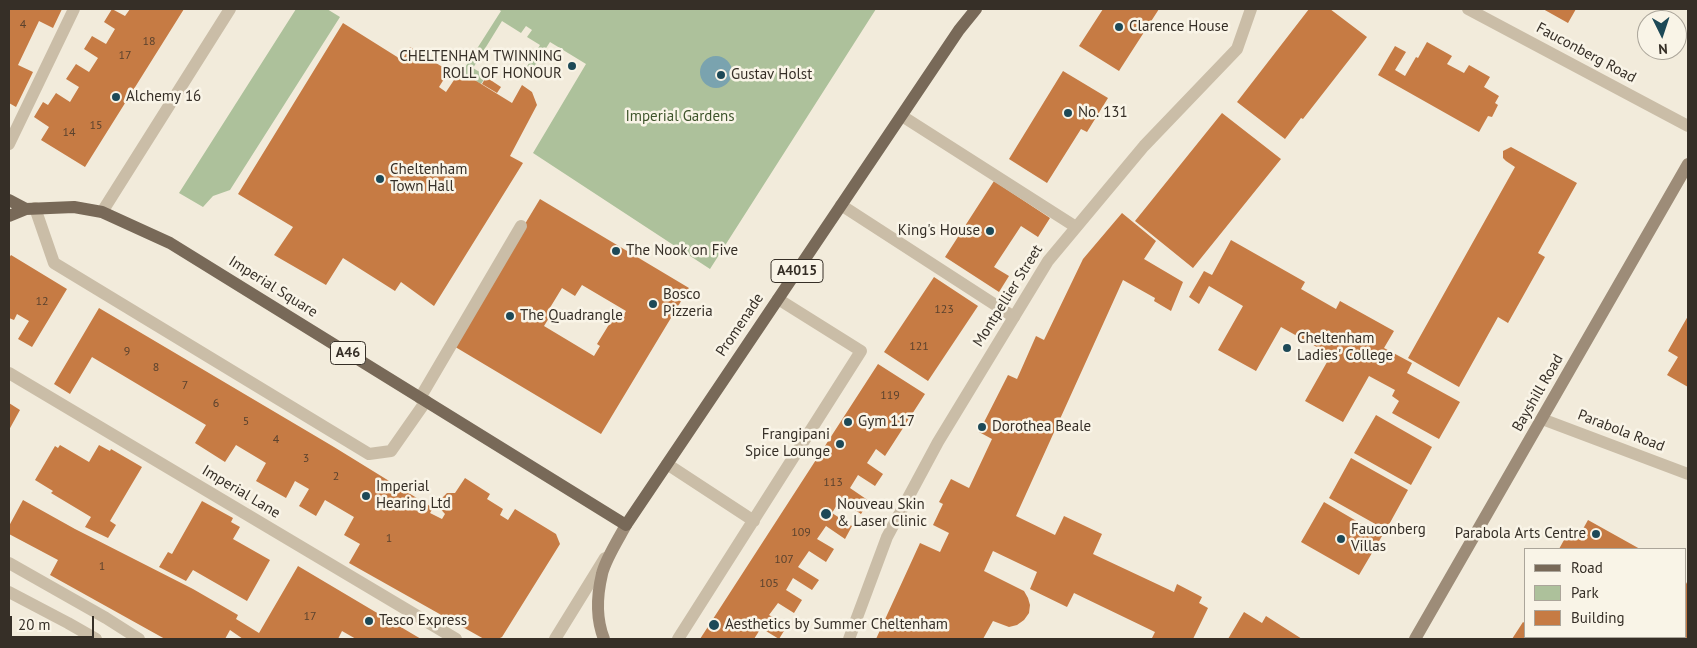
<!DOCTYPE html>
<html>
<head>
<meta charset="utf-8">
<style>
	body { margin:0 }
	#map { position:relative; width:1697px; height:648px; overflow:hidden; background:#f2ebdb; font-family:"PT Sans",sans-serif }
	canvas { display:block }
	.frame { position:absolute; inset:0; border:10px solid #362f27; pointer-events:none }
	.legend { position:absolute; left:1524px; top:548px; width:162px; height:90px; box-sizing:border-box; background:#f9f4e7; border:1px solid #aba59a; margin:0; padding:6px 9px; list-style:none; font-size:15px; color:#362f27 }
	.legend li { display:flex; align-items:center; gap:10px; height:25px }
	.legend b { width:25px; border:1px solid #aba59a }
	.north { position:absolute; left:1637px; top:10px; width:50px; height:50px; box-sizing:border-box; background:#f9f4e7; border:1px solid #aba59a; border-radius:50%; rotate:176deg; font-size:14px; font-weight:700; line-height:20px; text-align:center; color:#362f27 }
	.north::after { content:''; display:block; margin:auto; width:18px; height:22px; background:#1d4957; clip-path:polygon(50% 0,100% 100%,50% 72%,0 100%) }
	.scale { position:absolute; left:10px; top:616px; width:84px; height:22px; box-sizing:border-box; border:2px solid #362f27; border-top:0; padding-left:6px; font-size:15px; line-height:18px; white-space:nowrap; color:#362f27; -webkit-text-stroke:4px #f9f4e7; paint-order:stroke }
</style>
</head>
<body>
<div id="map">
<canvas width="1697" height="648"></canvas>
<div class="frame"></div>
<ul class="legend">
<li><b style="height:6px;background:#786958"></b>Road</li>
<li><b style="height:14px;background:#adc19b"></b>Park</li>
<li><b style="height:14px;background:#c67b44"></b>Building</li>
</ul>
<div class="north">N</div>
<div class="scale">20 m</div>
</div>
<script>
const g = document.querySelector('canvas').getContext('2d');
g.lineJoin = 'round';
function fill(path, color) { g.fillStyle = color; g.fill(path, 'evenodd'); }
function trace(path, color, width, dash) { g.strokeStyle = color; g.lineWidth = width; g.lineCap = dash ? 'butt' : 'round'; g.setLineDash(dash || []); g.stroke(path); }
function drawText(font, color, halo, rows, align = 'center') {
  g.font = font + ' "PT Sans",sans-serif'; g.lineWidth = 5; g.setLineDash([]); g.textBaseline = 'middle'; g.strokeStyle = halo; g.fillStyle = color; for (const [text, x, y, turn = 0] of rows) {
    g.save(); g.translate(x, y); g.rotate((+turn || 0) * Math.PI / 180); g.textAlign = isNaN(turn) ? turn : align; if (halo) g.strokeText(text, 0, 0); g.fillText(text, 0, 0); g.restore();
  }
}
const green = new Path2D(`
	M 296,9 L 327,9 L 340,17 L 230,190 L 213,196 L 203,207 L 179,193 Z
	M 498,9 L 876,9 L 710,269 L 533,153 L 586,64 L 550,42 L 528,76 L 523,73 L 540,45 L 527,37 L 532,30 L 526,26 L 521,33 L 502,21 L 473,68 L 486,76 L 481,84 L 463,73 L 464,69 L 501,11 Z`);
const water = new Path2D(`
	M700 72a16 16 0 1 1 32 0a16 16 0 1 1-32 0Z`);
const building = new Path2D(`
	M 9,9 L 62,9 L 53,28 L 39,21 L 18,65 L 33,72 L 16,107 L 9,103 Z
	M 112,9 L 125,16 L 130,9 L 184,9 L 85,167 L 41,140 L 49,127 L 34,117 L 43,102 L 48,105 L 56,93 L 70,102 L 79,87 L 66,79 L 76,64 L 89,72 L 98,58 L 84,49 L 92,36 L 106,44 L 115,29 L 104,22 Z
	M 1103,9 L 1159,9 L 1119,71 L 1079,46 Z
	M 1309,9 L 1330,9 L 1367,37 L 1303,119 L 1301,118 L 1285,139 L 1237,102 Z
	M 1543,9 L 1576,9 L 1568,23 Z
	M 343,23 L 402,60 L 410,47 L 449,71 L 439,87 L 446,92 L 460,71 L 512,103 L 522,85 L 532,92 L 537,105 L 510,156 L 523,163 L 434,306 L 401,282 L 395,291 L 343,258 L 326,285 L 274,255 L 293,227 L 238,194 Z
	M 1427,42 L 1452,56 L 1447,64 L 1464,73 L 1469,65 L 1490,77 L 1484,87 L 1499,96 L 1495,103 L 1498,105 L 1492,117 L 1488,116 L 1479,132 L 1378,75 L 1395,46 L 1406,52 L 1395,70 L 1405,76 L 1416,57 L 1418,58 Z
	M 1063,71 L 1108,98 L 1087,132 L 1081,129 L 1047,183 L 1009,159 Z
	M 486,77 L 501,87 L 497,93 L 482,84 Z
	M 1222,113 L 1281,159 L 1193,268 L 1135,221 Z
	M 1511,147 L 1577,183 L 1538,253 L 1545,257 L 1508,323 L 1498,317 L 1459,387 L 1408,358 L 1515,167 L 1506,161 L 1503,158 L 1503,151 Z
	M 994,181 L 1050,218 L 1038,237 L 1021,226 L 994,267 L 1009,276 L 999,292 L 945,257 Z
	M 540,199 L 689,288 L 601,434 L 452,345 ZM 582,285 L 626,311 L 619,322 L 613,318 L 597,344 L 600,346 L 594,356 L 544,326 L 552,313 L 548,311 L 562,288 L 575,296 Z
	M 1122,213 L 1156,241 L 1144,259 L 1183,282 L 1171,311 L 1154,301 L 1155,298 L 1123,280 L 1016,516 L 1055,535 L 1064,516 L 1102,534 L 1093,554 L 1174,592 L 1177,584 L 1202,597 L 1199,603 L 1208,608 L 1193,639 L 1154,639 L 1152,638 L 1155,632 L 1074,593 L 1067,607 L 1030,589 L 1037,572 L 993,551 L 984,571 L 1024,591 L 1028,598 L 1030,605 L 1029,613 L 1024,620 L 1017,625 L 1009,627 L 993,621 L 983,639 L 876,639 L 920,543 L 940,552 L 949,533 L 933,525 L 943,504 L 939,502 L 951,479 L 969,488 L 992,439 L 979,432 L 1008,375 L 1017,379 L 1036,336 L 1044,340 L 1083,259 Z
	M 1231,240 L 1305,282 L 1301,289 L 1336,309 L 1340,301 L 1394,331 L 1384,348 L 1412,363 L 1407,373 L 1460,402 L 1439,439 L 1392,413 L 1399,401 L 1392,396 L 1395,390 L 1369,376 L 1343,422 L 1305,401 L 1331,355 L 1281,327 L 1256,371 L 1218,350 L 1243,306 L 1209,286 L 1199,304 L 1189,297 L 1204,271 L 1212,275 Z
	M 11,255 L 67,289 L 32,347 L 18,339 L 29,321 L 17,314 L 14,320 L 9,318 L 9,258 Z
	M 934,277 L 978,306 L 928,381 L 884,352 Z
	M 99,308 L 334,447 L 433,508 L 430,513 L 442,519 L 445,514 L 438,506 L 442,498 L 447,493 L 455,493 L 465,478 L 490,494 L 487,499 L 503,509 L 500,515 L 508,520 L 515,509 L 556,534 L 560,544 L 502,637 L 498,639 L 484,639 L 349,563 L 360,544 L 344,535 L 354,517 L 325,500 L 316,516 L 299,506 L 309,489 L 295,481 L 286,498 L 256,481 L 266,463 L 236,445 L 225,462 L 195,443 L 206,425 L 92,357 L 70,394 L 54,384 Z
	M 1688,316 L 1688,387 L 1667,375 L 1678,357 L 1668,351 Z
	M 878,364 L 925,394 L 885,456 L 876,449 L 867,463 L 883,474 L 875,486 L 858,475 L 850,488 L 869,501 L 861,514 L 840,500 L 832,513 L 852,526 L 845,539 L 826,526 L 817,539 L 834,549 L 826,562 L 809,551 L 798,567 L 819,580 L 812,590 L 793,578 L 786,590 L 802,600 L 794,613 L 778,603 L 769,615 L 787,626 L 779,639 L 761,628 L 754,639 L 700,639 Z
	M 9,403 L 20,410 L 9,430 Z
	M 1376,415 L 1432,447 L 1411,485 L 1354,453 Z
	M 60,445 L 89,462 L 99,445 L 110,451 L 111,449 L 142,467 L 110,521 L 116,525 L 108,538 L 85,527 L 91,517 L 51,493 L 53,491 L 35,480 L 55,446 L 58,448 Z
	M 1351,458 L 1408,490 L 1386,530 L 1329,498 Z
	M 23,500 L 75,529 L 193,589 L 238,615 L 236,619 L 259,633 L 298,566 L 421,639 L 356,639 L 342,631 L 338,639 L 243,639 L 230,630 L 225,639 L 165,639 L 50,575 L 58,560 L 9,534 L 9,526 Z
	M 202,501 L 233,518 L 231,522 L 240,527 L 233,539 L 270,560 L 247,601 L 193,570 L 186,581 L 159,567 L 168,552 L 172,554 Z
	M 1324,502 L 1382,536 L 1359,575 L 1301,542 Z
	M 1588,520 L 1640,549 L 1559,549 L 1569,531 L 1579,536 Z
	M 1686,582 L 1688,586 L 1688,636 L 1686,639 L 1606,639 L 1606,637 L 1686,637 Z
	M 1244,612 L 1262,623 L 1266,616 L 1302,639 L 1228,639 Z
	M 1523,622 L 1526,624 L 1526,637 L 1548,637 L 1552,639 L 1512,639 Z`);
const lane = new Path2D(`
	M 902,116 L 1076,227
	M 841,205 L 1014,317
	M 35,208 L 54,263 L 369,454 L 391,451 L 426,401
	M 420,398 L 521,226
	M 667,464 L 754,521
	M 678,639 L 861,351 L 778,299`);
const street = new Path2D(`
	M 1468,9 L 1688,126
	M 9,144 L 74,9
	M 102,212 L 230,9
	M 9,373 L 456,639
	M 1542,419 L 1688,474
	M 9,563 L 106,618 L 139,639
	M 9,592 L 68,623 L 96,639
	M 555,639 L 605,558
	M 849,639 L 887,537 L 938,442 L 1048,261 L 1144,146 L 1237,49 L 1251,9`);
const secondary = new Path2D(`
	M 604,639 C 596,619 597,595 602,574 C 605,560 619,538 626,525
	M 1415,639 L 1688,164`);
const primary = new Path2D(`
	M 9,200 L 26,209 L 74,207 L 102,212 L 170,243 L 626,525 L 959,30 L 976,9
	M 9,216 L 26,209`);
const markers = [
	[1119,27,5,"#1d4957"],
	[572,66,5,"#1d4957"],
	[721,75,5,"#1d4957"],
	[116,97,5,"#1d4957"],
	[1068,113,5,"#1d4957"],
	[380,179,5,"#1d4957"],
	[990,231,5,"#1d4957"],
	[616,251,5,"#1d4957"],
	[653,304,5,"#1d4957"],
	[510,316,5,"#1d4957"],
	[1287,348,5,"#1d4957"],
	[848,422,5,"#1d4957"],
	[982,427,5,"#1d4957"],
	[840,444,5,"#1d4957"],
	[366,496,5,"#1d4957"],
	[826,514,6,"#1d4957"],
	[1596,534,5,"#1d4957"],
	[1341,539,5,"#1d4957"],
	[369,621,5,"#1d4957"],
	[714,625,6,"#1d4957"]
];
const numberNames = [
	["4",23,25],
	["18",149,42],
	["17",125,56],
	["15",96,126],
	["14",69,133],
	["12",42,302],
	["123",944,310],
	["121",919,347],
	["9",127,352],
	["8",156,368],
	["7",185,386],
	["119",890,396],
	["6",216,404],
	["5",246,422],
	["4",276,440],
	["3",306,459],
	["2",336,477],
	["113",833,483],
	["109",801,533],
	["1",389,539],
	["107",784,560],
	["1",102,567],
	["105",769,584],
	["17",310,617]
];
const shields = [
	[797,271,52],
	[348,353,35]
];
const shieldNames = [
	["A4015",797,271],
	["A46",348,353]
];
const poiNames = [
	["Clarence House",1129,27],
	["CHELTENHAM TWINNING",562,57,"right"],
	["ROLL OF HONOUR",562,74,"right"],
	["Gustav Holst",731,75],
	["Alchemy 16",126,97],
	["No. 131",1078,113],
	["Cheltenham",390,170],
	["Town Hall",390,187],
	["King's House",980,231,"right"],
	["The Nook on Five",626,251],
	["Bosco",663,295],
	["Pizzeria",663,312],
	["The Quadrangle",520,316],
	["Cheltenham",1297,339],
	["Ladies' College",1297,356],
	["Gym 117",858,422],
	["Dorothea Beale",992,427],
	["Frangipani",830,435,"right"],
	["Spice Lounge",830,452,"right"],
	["Imperial",376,487],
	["Hearing Ltd",376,504],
	["Nouveau Skin",837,505],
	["& Laser Clinic",837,522],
	["Fauconberg",1351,530],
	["Villas",1351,547],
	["Parabola Arts Centre",1586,534,"right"],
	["Tesco Express",379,621],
	["Aesthetics by Summer Cheltenham",725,625]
];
const streetNames = [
	["Fauconberg Road",1586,53,28],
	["Imperial Square",273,287,32],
	["Montpellier Street",1008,296,-58],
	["Promenade",740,325,-56],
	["Bayshill Road",1538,393,-60],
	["Parabola Road",1621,431,21],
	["Imperial Lane",241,492,31]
];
const parkNames = [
	["Imperial Gardens",680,117]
];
fill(green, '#adc19b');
fill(water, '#7aa3af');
fill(building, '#c67b44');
trace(lane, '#cabda7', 12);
trace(street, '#cabda7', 12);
trace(secondary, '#9d8c78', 12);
trace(primary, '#786958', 12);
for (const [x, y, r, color] of markers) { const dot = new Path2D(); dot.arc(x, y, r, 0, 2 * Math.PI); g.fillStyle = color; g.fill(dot); trace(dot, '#f9f4e7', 2); }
drawText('12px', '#5a422e', null, numberNames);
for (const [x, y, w] of shields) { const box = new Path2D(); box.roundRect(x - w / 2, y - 11.5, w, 23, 4); g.fillStyle = '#f9f4e7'; g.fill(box); trace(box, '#362f27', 1); }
drawText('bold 14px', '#362f27', null, shieldNames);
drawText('15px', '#362f27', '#f9f4e7', poiNames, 'left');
drawText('15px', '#362f27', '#f9f4e7', streetNames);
drawText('15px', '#3e542b', '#f9f4e7', parkNames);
</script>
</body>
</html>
